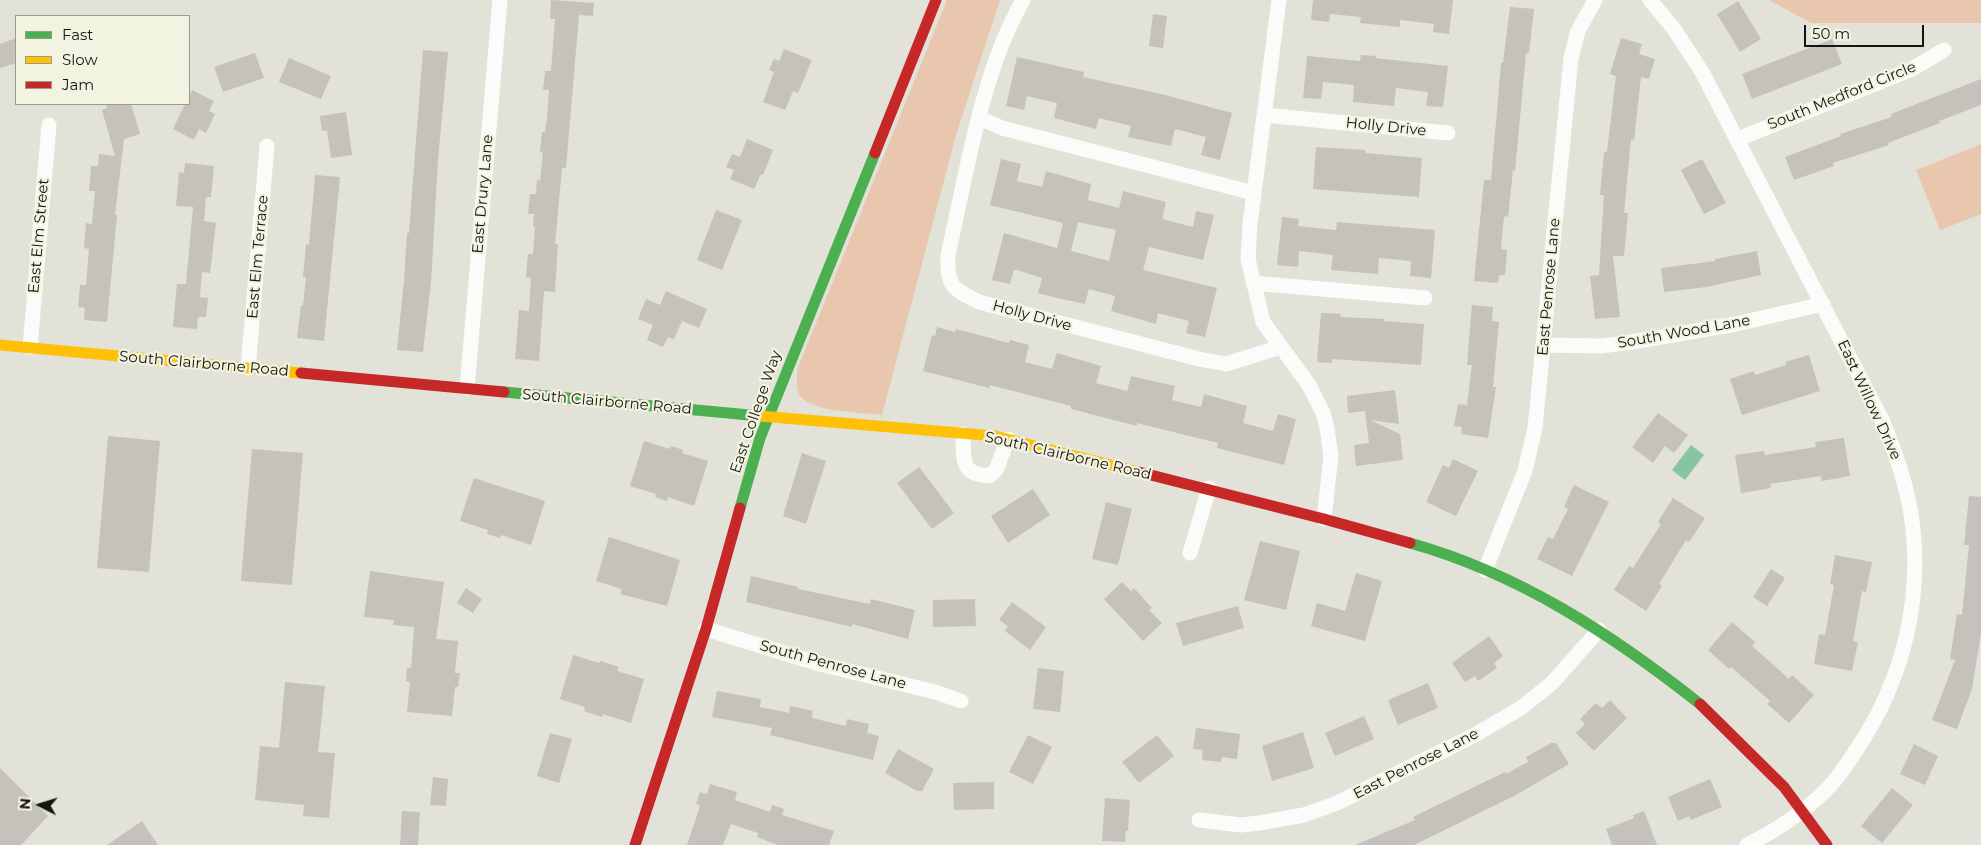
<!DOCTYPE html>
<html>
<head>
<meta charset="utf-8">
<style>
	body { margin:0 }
	#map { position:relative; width:1981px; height:845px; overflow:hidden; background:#e2e2d9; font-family:Montserrat,sans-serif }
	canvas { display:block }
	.legend { position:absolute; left:15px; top:15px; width:175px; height:90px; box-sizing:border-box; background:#f3f3e2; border:1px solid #9a9a8e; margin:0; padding:6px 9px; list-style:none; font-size:15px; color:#15150f }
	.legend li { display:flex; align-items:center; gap:10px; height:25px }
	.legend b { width:25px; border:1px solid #9a9a8e }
	.north { position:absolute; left:15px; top:780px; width:50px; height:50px; -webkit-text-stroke:4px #f3f3e2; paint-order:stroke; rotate:275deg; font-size:14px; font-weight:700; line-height:20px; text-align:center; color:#15150f }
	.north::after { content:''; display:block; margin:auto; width:18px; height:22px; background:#15150f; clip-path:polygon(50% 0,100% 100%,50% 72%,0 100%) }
	.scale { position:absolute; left:1804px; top:25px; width:120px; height:22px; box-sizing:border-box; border:2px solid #15150f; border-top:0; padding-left:6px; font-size:15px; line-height:18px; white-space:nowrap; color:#15150f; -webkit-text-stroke:4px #f3f3e2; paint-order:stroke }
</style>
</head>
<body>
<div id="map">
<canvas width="1981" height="845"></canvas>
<ul class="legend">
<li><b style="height:6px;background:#4caf50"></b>Fast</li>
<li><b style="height:6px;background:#ffc107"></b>Slow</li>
<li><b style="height:6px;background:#c62828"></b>Jam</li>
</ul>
<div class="north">N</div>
<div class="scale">50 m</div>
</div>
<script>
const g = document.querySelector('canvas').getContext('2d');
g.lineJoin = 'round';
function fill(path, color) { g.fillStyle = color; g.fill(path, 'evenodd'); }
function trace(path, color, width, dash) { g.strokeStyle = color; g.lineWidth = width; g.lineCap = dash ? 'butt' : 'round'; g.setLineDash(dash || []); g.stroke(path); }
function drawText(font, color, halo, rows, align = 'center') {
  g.font = font + ' Montserrat,sans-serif'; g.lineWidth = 4.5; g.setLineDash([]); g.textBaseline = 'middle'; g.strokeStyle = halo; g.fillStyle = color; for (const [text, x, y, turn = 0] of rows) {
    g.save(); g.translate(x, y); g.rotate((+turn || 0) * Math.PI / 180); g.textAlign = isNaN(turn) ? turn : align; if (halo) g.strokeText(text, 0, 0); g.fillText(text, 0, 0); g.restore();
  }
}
const green = new Path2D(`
	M 947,0 L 1000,0 L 956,135 L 882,415 C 863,412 808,413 799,394 C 796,387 797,377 797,370 Z
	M 1769,0 L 1981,0 L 1981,23 L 1811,23 Z
	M 1981,144 L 1981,214 L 1940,230 L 1916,170 Z`);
const water = new Path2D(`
	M 1691,445 L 1704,455 L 1685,480 L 1672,470 Z`);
const building = new Path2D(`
	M 551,0 L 594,3 L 593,16 L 579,15 L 566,168 L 562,168 L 555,244 L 558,244 L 555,292 L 544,291 L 539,361 L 515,359 L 519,310 L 529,311 L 531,278 L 526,277 L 528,254 L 533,254 L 535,227 L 533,227 L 534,214 L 528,214 L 530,194 L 536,194 L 537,180 L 540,181 L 543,153 L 540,152 L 542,132 L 545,132 L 547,119 L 549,90 L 543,90 L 545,71 L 551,71 L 555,19 L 550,19 Z
	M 1313,0 L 1453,0 L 1449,34 L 1433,32 L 1434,24 L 1400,20 L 1400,27 L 1360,23 L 1361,17 L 1330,14 L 1329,22 L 1311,20 Z
	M 1738,1 L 1761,39 L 1740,52 L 1717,14 Z
	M 1510,7 L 1534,9 L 1529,53 L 1526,53 L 1515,171 L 1513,170 L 1508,217 L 1504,216 L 1501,249 L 1507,250 L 1505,275 L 1499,275 L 1498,283 L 1474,281 L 1484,180 L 1491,180 L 1501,63 L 1503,63 Z
	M 1153,14 L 1167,16 L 1163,48 L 1149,46 Z
	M 16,38 L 16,63 L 0,68 L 0,44 Z
	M 1621,38 L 1642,44 L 1639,54 L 1655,59 L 1649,79 L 1641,77 L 1634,140 L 1631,139 L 1624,213 L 1628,213 L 1624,256 L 1613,256 L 1620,317 L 1595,319 L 1590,276 L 1599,275 L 1604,195 L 1600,195 L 1604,152 L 1607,152 L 1616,76 L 1610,74 Z
	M 1832,39 L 1842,64 L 1752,99 L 1742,74 Z
	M 784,49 L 812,60 L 798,93 L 793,91 L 785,110 L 763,102 L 774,72 L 769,70 L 774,59 L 779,61 Z
	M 423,50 L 448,52 L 438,160 L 431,283 L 423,352 L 397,350 L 404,280 L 407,233 L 409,233 Z
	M 255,53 L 264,78 L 223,92 L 214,67 Z
	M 1361,55 L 1376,56 L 1375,58 L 1448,66 L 1443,107 L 1426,106 L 1428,92 L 1396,88 L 1394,106 L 1353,102 L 1354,85 L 1323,82 L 1321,99 L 1303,98 L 1307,56 L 1360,61 Z
	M 1017,57 L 1084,72 L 1083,77 L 1165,95 L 1232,113 L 1220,160 L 1201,155 L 1206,137 L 1175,129 L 1171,146 L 1128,137 L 1131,126 L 1099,118 L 1096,129 L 1054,118 L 1057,103 L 1027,96 L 1024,110 L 1006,106 Z
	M 289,58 L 331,76 L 321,99 L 279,82 Z
	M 1981,79 L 1981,105 L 1939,121 L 1940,123 L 1888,143 L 1889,145 L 1833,163 L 1834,166 L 1794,180 L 1785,157 L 1841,136 L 1840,134 L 1892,117 L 1891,114 Z
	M 192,90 L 214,101 L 209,111 L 215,114 L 206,133 L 199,129 L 194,140 L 173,129 L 185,104 L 189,104 L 189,97 Z
	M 106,104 L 131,104 L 140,134 L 124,139 L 115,215 L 117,215 L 107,322 L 84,320 L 85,308 L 78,307 L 80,285 L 86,285 L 89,249 L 84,248 L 86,223 L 92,224 L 95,191 L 89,191 L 91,166 L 98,166 L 99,154 L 115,156 L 102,110 L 107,108 Z
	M 346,112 L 352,155 L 331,158 L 327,130 L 322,131 L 320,116 Z
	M 747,139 L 773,150 L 763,175 L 761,174 L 754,189 L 730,179 L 734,170 L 726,167 L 732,154 L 740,157 Z
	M 1316,147 L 1365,150 L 1365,153 L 1422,158 L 1419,197 L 1313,189 Z
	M 1001,159 L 1021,164 L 1017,181 L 1042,187 L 1046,171 L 1091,184 L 1088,200 L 1119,208 L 1123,191 L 1142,196 L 1166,202 L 1162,219 L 1193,227 L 1196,211 L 1214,215 L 1203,260 L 1149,247 L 1143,270 L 1217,288 L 1205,337 L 1186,333 L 1189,321 L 1158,313 L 1156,324 L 1111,311 L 1115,296 L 1089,289 L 1085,304 L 1057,298 L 1038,293 L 1042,278 L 1017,270 L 1014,270 L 1010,284 L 992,280 L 1004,233 L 1057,248 L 1063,223 L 990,205 ZM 1078,222 L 1116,230 L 1109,261 L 1071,251 Z
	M 1702,159 L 1726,203 L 1704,214 L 1681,170 Z
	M 185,163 L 214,166 L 211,197 L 206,197 L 204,221 L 216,223 L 210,273 L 202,272 L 200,297 L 208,298 L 206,317 L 198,317 L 197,329 L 173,327 L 177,284 L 186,284 L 193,207 L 176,206 L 179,172 L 184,173 Z
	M 315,175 L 340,177 L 324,341 L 297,338 L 301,305 L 303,306 L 306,277 L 303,277 L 306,244 L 309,245 Z
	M 716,210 L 742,220 L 722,270 L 697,260 Z
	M 1282,217 L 1299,219 L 1298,226 L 1336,230 L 1337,222 L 1435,230 L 1431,278 L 1410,276 L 1411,261 L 1379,258 L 1378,274 L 1331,270 L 1333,255 L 1299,251 L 1298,267 L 1277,265 Z
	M 1757,251 L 1761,275 L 1706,287 L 1664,292 L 1661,268 L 1715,261 L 1715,259 Z
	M 666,291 L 707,309 L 699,328 L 682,321 L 674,339 L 668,337 L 663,347 L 647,340 L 653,325 L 638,319 L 646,299 L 660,305 Z
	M 1472,305 L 1493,307 L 1492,321 L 1499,322 L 1493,387 L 1496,387 L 1488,438 L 1461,434 L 1462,427 L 1454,426 L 1458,404 L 1467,405 L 1472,365 L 1467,365 Z
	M 1321,313 L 1341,314 L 1340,317 L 1384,319 L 1384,321 L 1424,324 L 1421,365 L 1332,359 L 1332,363 L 1317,362 Z
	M 937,327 L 955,332 L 956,329 L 1009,343 L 1010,340 L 1029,345 L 1025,362 L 1052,369 L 1057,353 L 1101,366 L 1096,383 L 1127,391 L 1131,376 L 1175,386 L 1172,400 L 1201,407 L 1204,394 L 1247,406 L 1243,423 L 1273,431 L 1278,414 L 1296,419 L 1284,465 L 1217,448 L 1218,443 L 1137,423 L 1137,426 L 1071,409 L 1071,406 L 990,385 L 989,388 L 923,371 L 932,335 L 935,336 Z
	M 1809,355 L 1820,391 L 1742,415 L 1730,379 L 1754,371 L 1755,375 L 1786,365 L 1785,362 Z
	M 1395,390 L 1399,424 L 1370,420 L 1400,434 L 1403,460 L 1356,466 L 1354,445 L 1369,443 L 1365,411 L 1348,413 L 1347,396 Z
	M 1658,413 L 1688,435 L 1674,453 L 1665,446 L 1653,463 L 1632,447 Z
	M 108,436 L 160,441 L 149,572 L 97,568 Z
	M 1844,438 L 1850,476 L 1822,481 L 1821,476 L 1770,484 L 1771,488 L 1741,493 L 1735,455 L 1764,451 L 1765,455 L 1816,447 L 1815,442 Z
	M 644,441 L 670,449 L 671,446 L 683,450 L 682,453 L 708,461 L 694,506 L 668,497 L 667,501 L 655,497 L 656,494 L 630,486 Z
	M 252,449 L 303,453 L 292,585 L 241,581 Z
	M 802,453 L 826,461 L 806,524 L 783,516 Z
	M 1453,459 L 1478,471 L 1456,516 L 1426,502 L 1443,465 L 1449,468 Z
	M 919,467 L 954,513 L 932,529 L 897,483 Z
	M 474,478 L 545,501 L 531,545 L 501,535 L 500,538 L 487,534 L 488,530 L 460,521 Z
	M 1574,485 L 1609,502 L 1572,576 L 1537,559 L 1548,537 L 1553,539 L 1568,509 L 1564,507 Z
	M 1033,489 L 1050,515 L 1008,543 L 991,516 Z
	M 1969,496 L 1981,497 L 1981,633 L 1972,689 L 1957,729 L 1932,720 L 1955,660 L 1950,659 L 1957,614 L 1962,615 L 1969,545 L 1964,545 Z
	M 1673,498 L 1705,518 L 1689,542 L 1686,540 L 1659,584 L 1662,586 L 1646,611 L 1614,590 L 1629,566 L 1633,568 L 1661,524 L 1658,522 Z
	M 1106,502 L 1132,509 L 1118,565 L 1092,559 Z
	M 609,537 L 680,560 L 667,606 L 620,594 L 622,589 L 596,581 Z
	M 1260,541 L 1300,551 L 1286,610 L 1244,600 Z
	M 1835,555 L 1872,562 L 1866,592 L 1862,591 L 1853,641 L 1858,642 L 1852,671 L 1814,664 L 1819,634 L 1825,635 L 1834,585 L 1830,584 Z
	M 1771,569 L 1785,578 L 1767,606 L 1753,597 Z
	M 370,571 L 444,582 L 436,639 L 458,641 L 455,673 L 460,673 L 458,687 L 455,687 L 452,716 L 407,712 L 410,682 L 406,681 L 407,668 L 411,668 L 414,627 L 393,625 L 394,620 L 364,617 Z
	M 1356,573 L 1382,581 L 1365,641 L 1311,626 L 1317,603 L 1345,611 Z
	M 751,576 L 798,587 L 798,589 L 870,604 L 871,599 L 915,610 L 908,639 L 852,624 L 852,627 L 746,602 Z
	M 1122,582 L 1131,591 L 1134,588 L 1152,608 L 1149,610 L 1162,623 L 1143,641 L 1104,599 Z
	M 466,588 L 482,599 L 473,613 L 457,603 Z
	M 975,599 L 976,626 L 933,627 L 933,600 Z
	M 1012,602 L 1046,627 L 1030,650 L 1005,631 L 1008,626 L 999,620 Z
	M 1238,606 L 1244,628 L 1183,646 L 1176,623 Z
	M 1732,622 L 1755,642 L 1752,646 L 1789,679 L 1792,675 L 1814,695 L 1789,723 L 1767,704 L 1770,701 L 1731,667 L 1729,669 L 1708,650 Z
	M 1489,636 L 1503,656 L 1494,663 L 1497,668 L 1478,681 L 1475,676 L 1465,682 L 1452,663 Z
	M 573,655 L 599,663 L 600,661 L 619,667 L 617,671 L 644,679 L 631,723 L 603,714 L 602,717 L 584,711 L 585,707 L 560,699 Z
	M 1038,668 L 1064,671 L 1060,712 L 1033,709 Z
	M 285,682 L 325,686 L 318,752 L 335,753 L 329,818 L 303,816 L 304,805 L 255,800 L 260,746 L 279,748 Z
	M 1428,683 L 1438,708 L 1398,725 L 1388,700 Z
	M 717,691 L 761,699 L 760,707 L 789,713 L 790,706 L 813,711 L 812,718 L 846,726 L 847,719 L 869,724 L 867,733 L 879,736 L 873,760 L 770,735 L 772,728 L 712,717 Z
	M 1610,700 L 1627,718 L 1594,751 L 1576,733 L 1585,724 L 1580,719 L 1596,703 L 1602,708 Z
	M 1364,716 L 1374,739 L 1335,756 L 1325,733 Z
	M 1196,728 L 1240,734 L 1237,759 L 1222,757 L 1221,762 L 1202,760 L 1203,750 L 1193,749 Z
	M 1303,732 L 1314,768 L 1272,781 L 1262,746 Z
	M 550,733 L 572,739 L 559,783 L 537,776 Z
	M 1028,735 L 1052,747 L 1033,784 L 1009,772 Z
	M 1157,735 L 1174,756 L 1139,783 L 1122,762 Z
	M 1551,743 L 1556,743 L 1569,764 L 1516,795 L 1414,845 L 1355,845 L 1415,820 L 1413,817 L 1505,772 L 1506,774 L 1528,762 L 1526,757 Z
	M 1914,744 L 1938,756 L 1925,785 L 1900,774 Z
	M 898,749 L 934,769 L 922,791 L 917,791 L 885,773 Z
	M 0,768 L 48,816 L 21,845 L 0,845 Z
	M 433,777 L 448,779 L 446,806 L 430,805 Z
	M 1710,779 L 1722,807 L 1691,820 L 1689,816 L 1678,821 L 1668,797 Z
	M 994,782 L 994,809 L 954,810 L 953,783 Z
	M 710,784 L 737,792 L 735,800 L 770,812 L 772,805 L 784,809 L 782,815 L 834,831 L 829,845 L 778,845 L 757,837 L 758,833 L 731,824 L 723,845 L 687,845 L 700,806 L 696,804 L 700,792 L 707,794 Z
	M 1892,788 L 1913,805 L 1882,843 L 1861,826 Z
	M 1105,798 L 1130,800 L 1128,831 L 1126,830 L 1125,842 L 1102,841 Z
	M 402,811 L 420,812 L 418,845 L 400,845 Z
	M 1644,811 L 1657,845 L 1612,845 L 1606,829 L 1634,818 L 1633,815 Z
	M 142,821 L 158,845 L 107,845 Z`);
const street = new Path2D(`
	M 1023,0 C 981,74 967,172 948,255 C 947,287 952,288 979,302 L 1199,359 L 1226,364 L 1281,347
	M 1279,0 L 1250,224 L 1248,259 L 1263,322 L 1309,385 L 1323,413 L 1327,428 L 1331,456 L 1324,519
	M 1650,0 L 1674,29 L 1702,72 L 1882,420 C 1895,451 1906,482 1911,514 C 1924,598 1903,680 1857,749 C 1847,764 1838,779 1825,791 C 1802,814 1775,831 1747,845
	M 1264,115 L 1448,133
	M 980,118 L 1002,128 L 1254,193
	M 1738,139 L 1912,69 L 1944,50
	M 1253,283 L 1425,298
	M 1544,345 L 1600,346 L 1626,343 L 1736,324 L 1823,304
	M 30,347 L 49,125
	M 248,368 L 267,146
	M 467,388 L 500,0
	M 963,434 C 964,458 959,474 989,476 L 996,470 L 1008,439
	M 1190,553 L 1209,488
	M 1485,570 L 1525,471 L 1535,428 L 1571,58 L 1578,31 L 1595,0
	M 706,629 L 820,664 L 935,692 L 961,701
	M 1199,820 L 1241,825 L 1259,823 L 1304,815 L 1337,803 L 1473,736 L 1521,708 L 1552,683 L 1599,630`);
const fast = new Path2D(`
	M 504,392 L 760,416
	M 740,508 L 760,438 L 875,153
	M 1410,543 C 1518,573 1613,635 1700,704`);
const slow = new Path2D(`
	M 0,345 L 301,373
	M 760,416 L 995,436 L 1139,472`);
const jam = new Path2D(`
	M 875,153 L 936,0
	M 301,373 L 504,392
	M 1139,472 L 1324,519 L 1410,543
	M 1700,704 L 1784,787 L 1827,845
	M 635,845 L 706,629 L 740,508`);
const streetNames = [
	["South Medford Circle",1842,96,-22],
	["Holly Drive",1386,127,6],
	["East Drury Lane",483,194,-85],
	["East Elm Street",39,236,-85],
	["East Elm Terrace",258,257,-85],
	["East Penrose Lane",1549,287,-85],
	["Holly Drive",1032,316,15],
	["South Wood Lane",1684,332,-10],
	["South Clairborne Road",204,364,5],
	["East Willow Drive",1869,400,65],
	["South Clairborne Road",607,402,5],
	["East College Way",756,412,-71],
	["South Clairborne Road",1068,456,13],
	["South Penrose Lane",833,665,15],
	["East Penrose Lane",1416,764,-27]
];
fill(green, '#e9c7ae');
fill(water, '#86c59d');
fill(building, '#c4c2bb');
trace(street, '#fbfbf9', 15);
trace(fast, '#4caf50', 11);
trace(slow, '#ffc107', 11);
trace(jam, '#c62828', 11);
drawText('15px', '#15150f', '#f3f3e2', streetNames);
</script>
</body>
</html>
